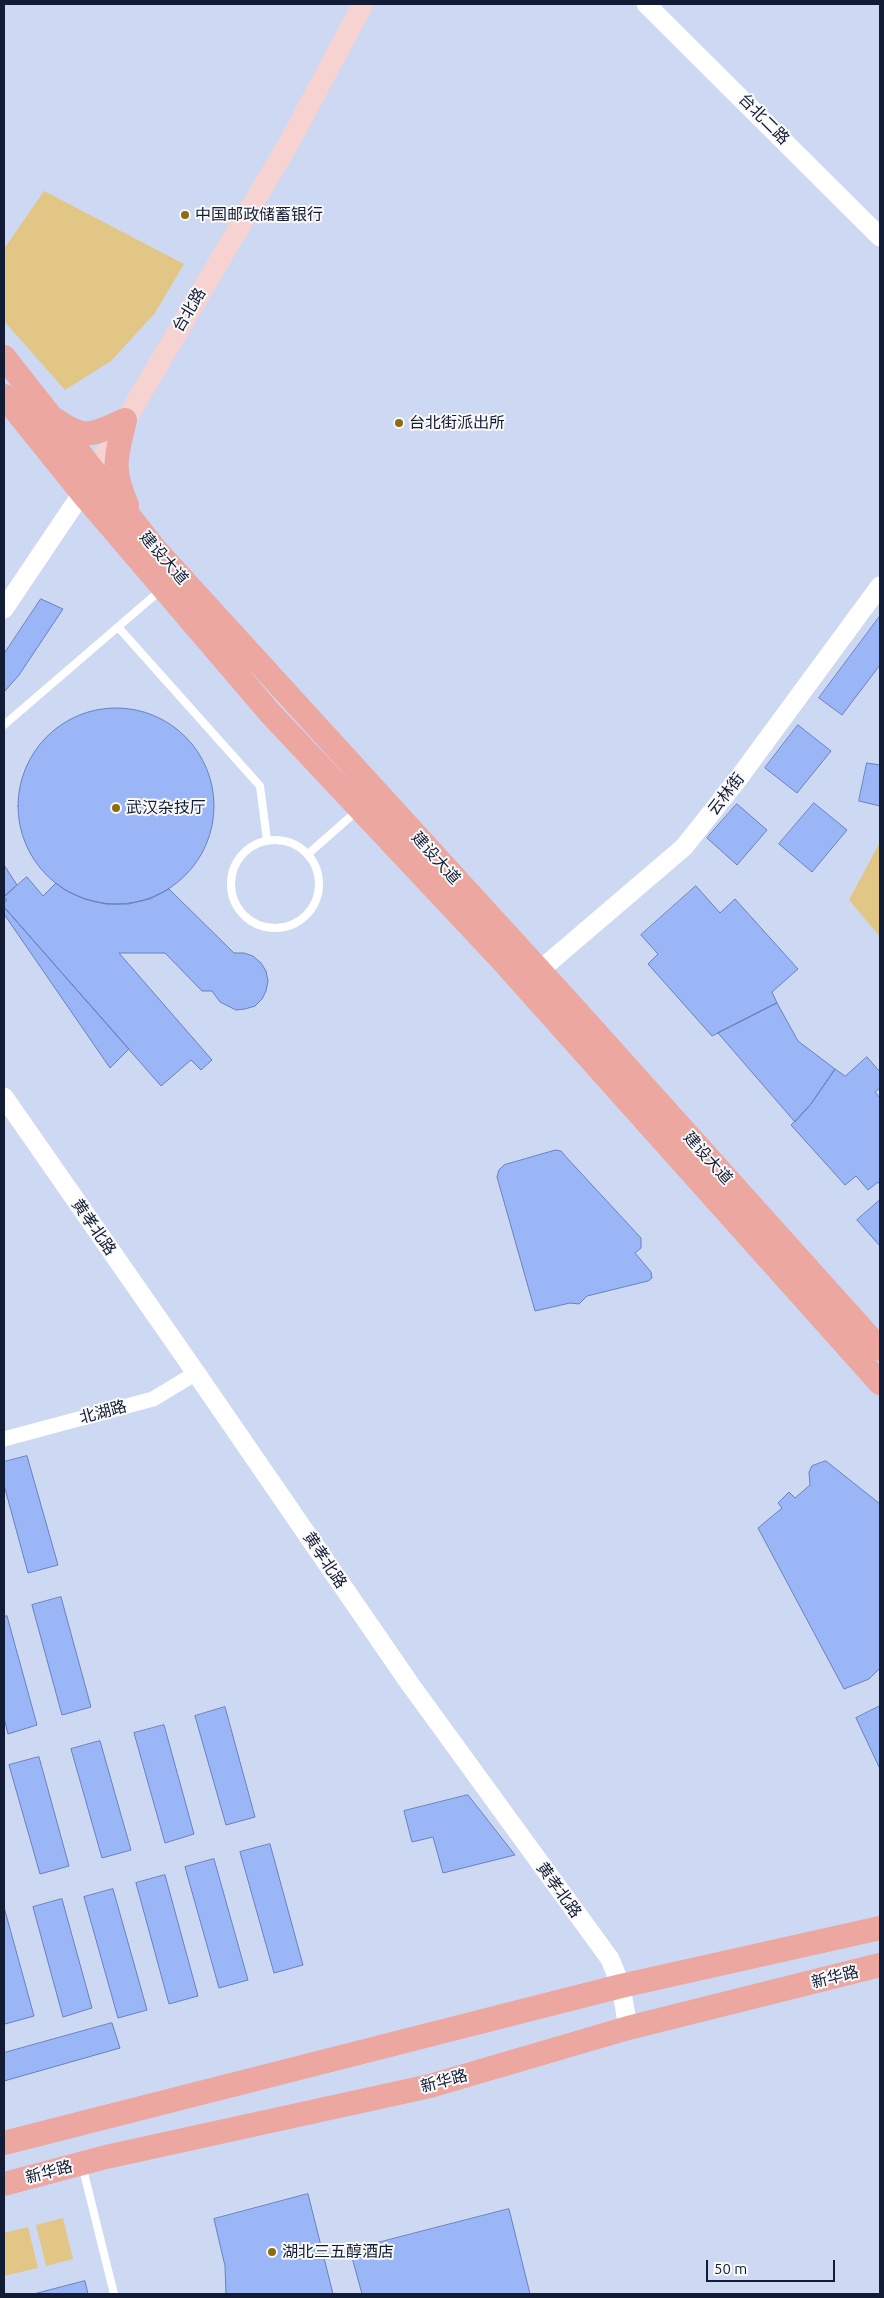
<!DOCTYPE html>
<html>
<head>
<meta charset="utf-8">
<style>
	body { margin:0 }
	#map { position:relative; width:884px; height:2298px; overflow:hidden; background:#cdd8f3; font-family:Ubuntu,sans-serif }
	canvas { display:block }
	.frame { position:absolute; inset:0; border:5px solid #121c34; pointer-events:none }
	.scale { position:absolute; left:706px; top:2260px; width:129px; height:22px; box-sizing:border-box; border:2px solid #121c34; border-top:0; padding-left:6px; font-size:15px; line-height:18px; white-space:nowrap; color:#121c34; -webkit-text-stroke:4px #f9f9f9; paint-order:stroke }
</style>
</head>
<body>
<div id="map">
<canvas width="884" height="2298"></canvas>
<div class="frame"></div>
<div class="scale">50 m</div>
</div>
<script>
const g = document.querySelector('canvas').getContext('2d');
g.lineJoin = 'round';
function fill(path, color) { g.fillStyle = color; g.fill(path, 'evenodd'); }
function trace(path, color, width, dash) { g.strokeStyle = color; g.lineWidth = width; g.lineCap = dash ? 'butt' : 'round'; g.setLineDash(dash || []); g.stroke(path); }
function drawText(font, color, halo, rows, align = 'center') {
  g.font = font + ' Ubuntu,"Noto Sans SC",sans-serif'; g.lineWidth = 4; g.setLineDash([]); g.textBaseline = 'middle'; g.strokeStyle = halo; g.fillStyle = color; for (const [text, x, y, turn = 0] of rows) {
    g.save(); g.translate(x, y); g.rotate((+turn || 0) * Math.PI / 180); g.textAlign = isNaN(turn) ? turn : align; if (halo) g.strokeText(text, 0, 0); g.fillText(text, 0, 0); g.restore();
  }
}
const green = new Path2D(`
	M 44,191 L 184,264 L 155,313 L 111,361 L 65,390 L 4,321 L 4,249 Z
	M 880,842 L 880,937 L 849,900 Z
	M 63,2218 L 73,2259 L 46,2266 L 36,2225 Z
	M 28,2227 L 38,2268 L 4,2276 L 4,2233 Z`);
const building = new Path2D(`
	M 41,599 L 63,609 L 19,675 L 4,692 L 4,654 Z
	M 880,616 L 880,665 L 842,715 L 819,698 Z
	M18 806a98 98 0 1 1 196 0a98 98 0 1 1-196 0Z
	M 798,725 L 831,751 L 797,793 L 765,768 Z
	M 867,763 L 880,765 L 880,806 L 859,801 Z
	M 814,803 L 847,830 L 812,872 L 779,844 Z
	M 737,804 L 767,830 L 737,865 L 707,838 Z
	M 4,865 L 17,885 L 4,897 L 7,900 L 4,903 Z
	M 27,877 L 43,896 L 56,883 L 65,890 L 85,899 L 106,904 L 128,904 L 150,899 L 169,889 L 234,953 L 244,953 L 253,956 L 261,963 L 266,971 L 268,981 L 266,991 L 262,999 L 255,1006 L 245,1009 L 236,1010 L 220,1002 L 212,991 L 202,991 L 165,953 L 119,953 L 212,1060 L 201,1070 L 191,1060 L 161,1086 L 4,907 L 4,903 L 7,900 L 4,897 Z
	M 696,886 L 720,913 L 735,899 L 798,969 L 772,992 L 777,1003 L 712,1036 L 648,964 L 658,954 L 641,935 Z
	M 4,907 L 129,1049 L 110,1068 L 4,914 Z
	M 777,1003 L 798,1041 L 835,1069 L 811,1104 L 795,1122 L 718,1033 Z
	M 867,1057 L 880,1072 L 880,1088 L 875,1092 L 880,1098 L 880,1185 L 878,1182 L 868,1190 L 856,1176 L 845,1185 L 791,1125 L 811,1104 L 835,1069 L 845,1076 Z
	M 556,1150 L 561,1151 L 567,1158 L 641,1238 L 641,1248 L 635,1253 L 651,1272 L 652,1278 L 648,1281 L 587,1296 L 579,1304 L 570,1303 L 535,1311 L 497,1177 L 499,1170 L 504,1165 Z
	M 880,1200 L 880,1246 L 857,1220 Z
	M 27,1456 L 58,1565 L 28,1573 L 4,1485 L 4,1462 Z
	M 826,1461 L 880,1504 L 880,1668 L 869,1679 L 844,1689 L 758,1528 L 782,1508 L 778,1503 L 789,1492 L 795,1498 L 810,1485 L 809,1472 L 812,1466 Z
	M 61,1597 L 91,1707 L 62,1715 L 32,1605 Z
	M 7,1616 L 37,1725 L 8,1734 L 4,1718 L 4,1617 Z
	M 880,1706 L 880,1769 L 856,1718 Z
	M 225,1707 L 255,1817 L 226,1825 L 195,1716 Z
	M 164,1725 L 194,1834 L 165,1843 L 134,1733 Z
	M 100,1741 L 131,1850 L 102,1858 L 71,1749 Z
	M 39,1757 L 69,1866 L 40,1874 L 9,1765 Z
	M 468,1795 L 515,1855 L 443,1873 L 433,1837 L 412,1842 L 404,1811 Z
	M 270,1844 L 303,1965 L 274,1973 L 240,1852 Z
	M 214,1859 L 248,1980 L 219,1988 L 185,1867 Z
	M 165,1875 L 198,1996 L 169,2004 L 136,1883 Z
	M 113,1889 L 147,2010 L 118,2018 L 84,1897 Z
	M 62,1899 L 92,2008 L 63,2017 L 33,1907 Z
	M 4,1907 L 34,2016 L 5,2024 L 4,2021 Z
	M 112,2023 L 120,2048 L 4,2081 L 4,2053 Z
	M 308,2194 L 333,2294 L 226,2294 L 225,2266 L 214,2219 Z
	M 509,2209 L 530,2294 L 362,2294 L 350,2250 Z
	M 85,2281 L 88,2294 L 34,2294 Z`);
const service = new Path2D(`
	M 118,627 L 260,786 L 267,840
	M 4,725 L 162,589
	M231 884a44 44 0 1 1 88 0a44 44 0 1 1-88 0Z
	M 308,854 L 358,810
	M 82,2165 L 114,2294`);
const minor = new Path2D(`
	M 4,1439 L 153,1399 L 196,1373`);
const tertiary = new Path2D(`
	M 646,4 L 880,237
	M 4,609 L 82,493
	M 539,971 L 684,847 L 738,779 L 880,586
	M 4,1097 L 196,1373 L 410,1684 L 610,1959 L 621,1986 L 628,2028`);
const secondary = new Path2D(`
	M 86,487 L 290,141 L 363,4`);
const primary = new Path2D(`
	M 4,357 L 155,549 L 572,1006 L 880,1349
	M 4,396 L 82,493 L 270,713 L 500,958 L 880,1383
	M 56,420 C 85,441 93,434 125,420 C 116,458 111,468 127,505
	M 4,2143 L 621,1986 L 880,1928
	M 4,2184 L 106,2157 L 430,2086 L 628,2028 L 880,1965`);
const markers = [
	[185,215,5,"#8d6d10"],
	[399,423,5,"#8d6d10"],
	[116,808,5,"#8d6d10"],
	[272,2252,5,"#8d6d10"]
];
const streetNames = [
	["台北二路",764,119,45],
	["台北路",189,310,-59],
	["建设大道",164,558,49],
	["云林街",726,794,-52],
	["建设大道",436,858,48],
	["建设大道",708,1158,48],
	["黄孝北路",94,1227,55],
	["北湖路",103,1412,-15],
	["黄孝北路",325,1560,56],
	["黄孝北路",559,1890,54],
	["新华路",835,1977,-14],
	["新华路",444,2081,-15],
	["新华路",49,2172,-15]
];
const poiNames = [
	["中国邮政储蓄银行",195,215],
	["台北街派出所",409,423],
	["武汉杂技厅",126,808],
	["湖北三五醇酒店",282,2252]
];
fill(green, '#e2c686');
fill(building, '#9bb6f7');
trace(building, '#6880be', 1);
trace(service, '#fff', 8);
trace(minor, '#fff', 15);
trace(tertiary, '#fff', 19);
trace(secondary, '#f6d3d0', 21);
trace(primary, '#eda7a1', 24);
for (const [x, y, r, color] of markers) { const dot = new Path2D(); dot.arc(x, y, r, 0, 2 * Math.PI); g.fillStyle = color; g.fill(dot); trace(dot, '#f9f9f9', 2); }
drawText('16px', '#121c34', '#f9f9f9', streetNames);
drawText('16px', '#121c34', '#f9f9f9', poiNames, 'left');
</script>
</body>
</html>
